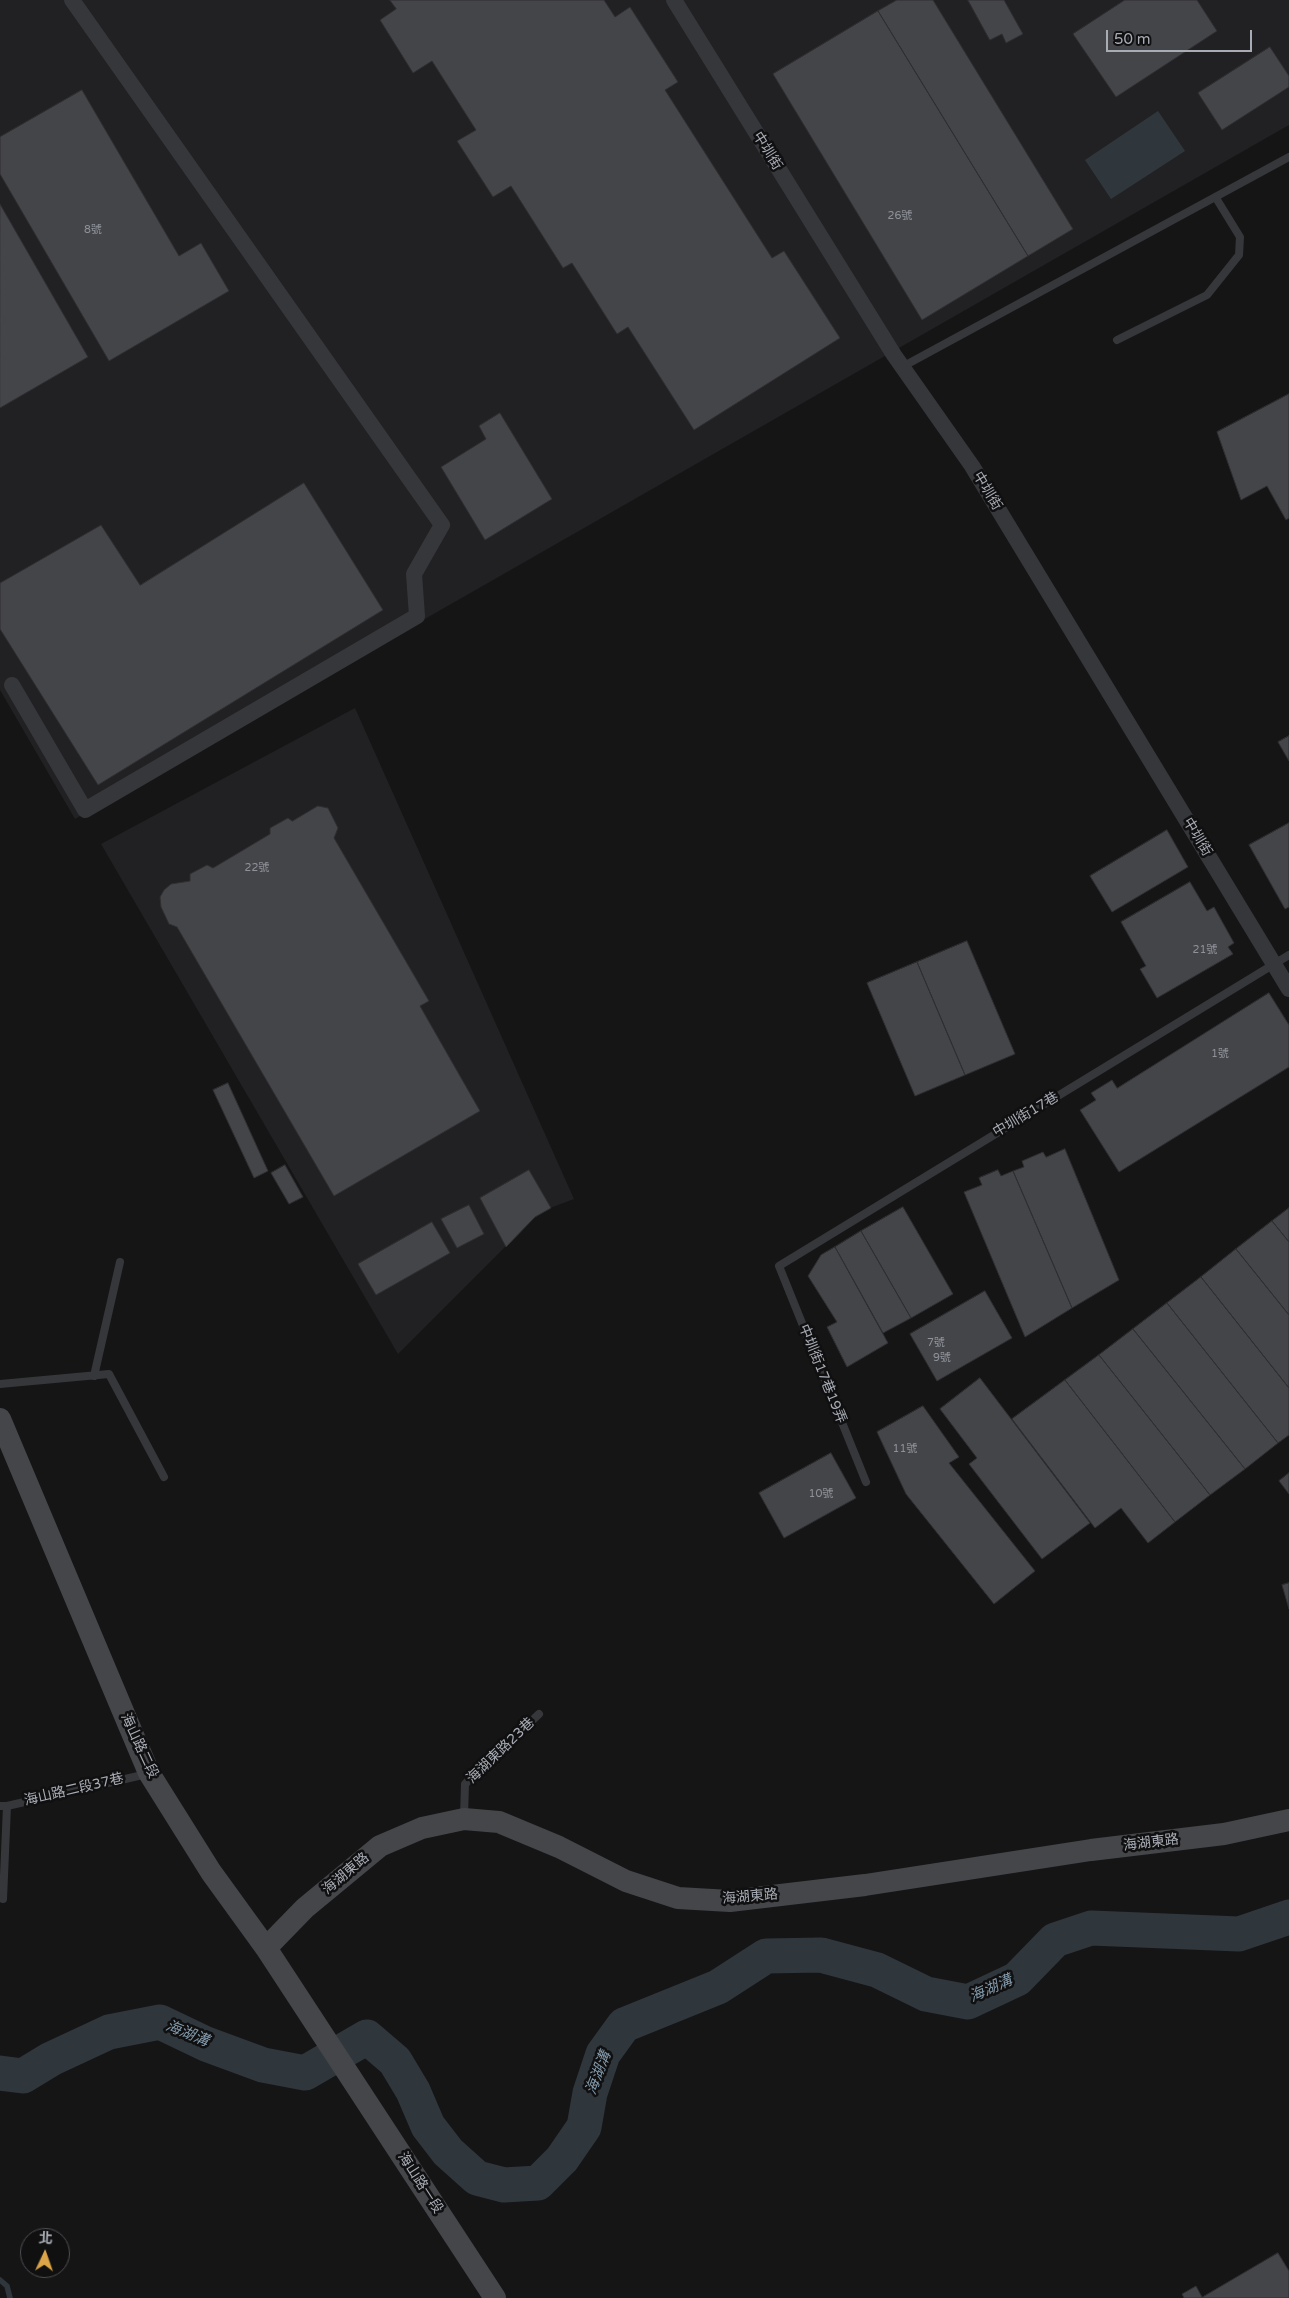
<!DOCTYPE html>
<html>
<head>
<meta charset="utf-8">
<style>
	body { margin:0 }
	#map { position:relative; width:1289px; height:2298px; overflow:hidden; background:#151516; font-family:"Varela Round","Noto Sans TC",sans-serif }
	canvas { display:block }
	.north { position:absolute; left:20px; top:2228px; width:50px; height:50px; box-sizing:border-box; background:#101011; border:1px solid #4d4e53; border-radius:50%; rotate:3deg; font-size:14px; font-weight:700; line-height:20px; text-align:center; color:#a8acb5 }
	.north::after { content:''; display:block; margin:auto; width:18px; height:22px; background:#dba448; clip-path:polygon(50% 0,100% 100%,50% 72%,0 100%) }
	.scale { position:absolute; left:1106px; top:30px; width:146px; height:22px; box-sizing:border-box; border:2px solid #a8acb5; border-top:0; padding-left:6px; font-size:15px; line-height:18px; white-space:nowrap; color:#a8acb5; -webkit-text-stroke:4px #101011; paint-order:stroke }
</style>
</head>
<body>
<div id="map">
<canvas width="1289" height="2298"></canvas>
<div class="north">北</div>
<div class="scale">50 m</div>
</div>
<script>
const g = document.querySelector('canvas').getContext('2d');
g.lineJoin = 'round';
function fill(path, color) { g.fillStyle = color; g.fill(path, 'evenodd'); }
function trace(path, color, width, dash) { g.strokeStyle = color; g.lineWidth = width; g.lineCap = dash ? 'butt' : 'round'; g.setLineDash(dash || []); g.stroke(path); }
function drawText(font, color, halo, rows, align = 'center') {
  g.font = font + ' "Varela Round","Noto Sans TC",sans-serif'; g.lineWidth = 5; g.setLineDash([]); g.textBaseline = 'middle'; g.strokeStyle = halo; g.fillStyle = color; for (const [text, x, y, turn = 0] of rows) {
    g.save(); g.translate(x, y); g.rotate((+turn || 0) * Math.PI / 180); g.textAlign = isNaN(turn) ? turn : align; if (halo) g.strokeText(text, 0, 0); g.fillText(text, 0, 0); g.restore();
  }
}
const built = new Path2D(`
	M 0,0 L 1289,0 L 1289,125 L 75,819 L 0,690 Z
	M 355,708 L 574,1199 L 542,1211 L 535,1217 L 398,1354 L 101,844 Z`);
const water = new Path2D(`
	M 1158,111 L 1185,151 L 1111,199 L 1085,160 Z`);
const stream = new Path2D(`
	M 0,2280 L 7,2286 L 10,2298`);
const river = new Path2D(`
	M 0,2073 L 23,2076 L 51,2059 L 109,2032 L 160,2022 L 206,2044 L 263,2065 L 305,2073 L 367,2037 L 395,2061 L 413,2091 L 428,2126 L 448,2152 L 477,2178 L 504,2185 L 538,2183 L 562,2159 L 584,2127 L 590,2093 L 603,2054 L 624,2025 L 718,1987 L 766,1956 L 821,1955 L 877,1970 L 926,1994 L 968,2002 L 1017,1979 L 1055,1940 L 1091,1928 L 1239,1934 L 1289,1917`);
const building = new Path2D(`
	M 390,0 L 604,0 L 615,17 L 630,7 L 678,82 L 665,90 L 772,258 L 784,251 L 840,338 L 694,430 L 628,327 L 617,334 L 572,263 L 563,268 L 511,186 L 493,197 L 457,141 L 476,130 L 432,61 L 413,73 L 380,20 L 396,9 Z
	M 897,0 L 933,0 L 1073,229 L 1028,256 L 878,11 Z
	M 968,0 L 1004,0 L 1023,34 L 1006,43 L 1002,34 L 990,40 Z
	M 1125,0 L 1197,0 L 1217,31 L 1116,97 L 1073,34 Z
	M 878,11 L 1028,256 L 922,320 L 773,74 Z
	M 1270,47 L 1289,76 L 1289,87 L 1222,130 L 1198,93 Z
	M 82,90 L 179,256 L 201,243 L 229,291 L 109,361 L 0,174 L 0,137 Z
	M 0,204 L 88,357 L 0,408 Z
	M 1289,394 L 1289,518 L 1286,520 L 1267,486 L 1241,500 L 1217,432 Z
	M 500,413 L 552,499 L 485,540 L 441,467 L 486,439 L 479,426 Z
	M 304,483 L 383,610 L 98,785 L 0,629 L 0,583 L 101,525 L 140,585 Z
	M 1289,736 L 1289,761 L 1278,742 Z
	M 318,806 L 328,808 L 338,828 L 334,838 L 429,1001 L 420,1006 L 480,1111 L 334,1196 L 177,927 L 169,924 L 161,907 L 160,897 L 164,890 L 171,884 L 190,881 L 190,874 L 207,865 L 213,868 L 270,834 L 270,828 L 288,818 L 292,821 Z
	M 1289,823 L 1289,907 L 1285,909 L 1249,845 Z
	M 1167,830 L 1188,867 L 1112,912 L 1090,876 Z
	M 1190,882 L 1207,911 L 1214,907 L 1234,943 L 1228,947 L 1233,954 L 1157,998 L 1140,969 L 1146,966 L 1121,922 Z
	M 967,941 L 1015,1054 L 965,1075 L 917,962 Z
	M 917,962 L 965,1075 L 915,1096 L 867,983 Z
	M 1269,993 L 1289,1025 L 1289,1067 L 1119,1172 L 1080,1110 L 1096,1100 L 1091,1093 L 1112,1080 L 1117,1088 Z
	M 228,1083 L 268,1171 L 254,1178 L 213,1090 Z
	M 1065,1149 L 1119,1280 L 1072,1308 L 1013,1171 L 1024,1167 L 1022,1161 L 1043,1152 L 1046,1157 Z
	M 285,1165 L 303,1197 L 289,1204 L 271,1173 Z
	M 529,1170 L 551,1208 L 535,1217 L 506,1247 L 480,1198 Z
	M 998,1170 L 1001,1176 L 1013,1171 L 1072,1308 L 1025,1337 L 964,1192 L 982,1185 L 979,1178 Z
	M 469,1205 L 484,1234 L 457,1248 L 441,1219 Z
	M 903,1207 L 953,1294 L 911,1318 L 861,1231 Z
	M 1289,1208 L 1289,1242 L 1272,1221 Z
	M 1272,1221 L 1289,1242 L 1289,1315 L 1236,1249 Z
	M 432,1222 L 450,1253 L 376,1295 L 358,1264 Z
	M 861,1231 L 911,1318 L 883,1333 L 835,1247 Z
	M 835,1247 L 888,1343 L 847,1367 L 827,1327 L 837,1322 L 808,1276 L 821,1255 Z
	M 1236,1249 L 1289,1315 L 1289,1388 L 1201,1277 Z
	M 1201,1277 L 1289,1388 L 1289,1435 L 1278,1443 L 1167,1303 Z
	M 985,1291 L 1012,1338 L 937,1381 L 910,1334 Z
	M 1167,1303 L 1278,1443 L 1245,1469 L 1133,1329 Z
	M 1133,1329 L 1245,1469 L 1210,1495 L 1099,1355 Z
	M 1099,1355 L 1210,1495 L 1175,1522 L 1065,1380 Z
	M 980,1378 L 1090,1523 L 1042,1559 L 969,1464 L 977,1458 L 940,1409 Z
	M 1065,1380 L 1175,1522 L 1148,1543 L 1121,1508 L 1095,1528 L 1012,1419 Z
	M 923,1406 L 959,1457 L 949,1463 L 1035,1571 L 994,1604 L 906,1494 L 877,1432 Z
	M 831,1453 L 856,1498 L 784,1538 L 759,1493 Z
	M 1289,1473 L 1289,1494 L 1279,1481 Z
	M 1289,1583 L 1289,1609 L 1282,1585 Z
	M 1278,2253 L 1289,2271 L 1289,2298 L 1184,2298 L 1182,2294 L 1196,2286 L 1202,2297 Z`);
const lane = new Path2D(`
	M 1117,340 L 1207,295 L 1239,255 L 1240,237 L 1216,198
	M 902,367 L 1289,157
	M 94,1376 L 120,1262
	M 0,1384 L 109,1374 L 164,1477
	M 866,1482 L 779,1266 L 1289,955
	M 0,1806 L 7,1806 L 147,1774
	M 464,1817 L 465,1784 L 539,1714
	M 3,1899 L 7,1806`);
const street = new Path2D(`
	M 674,0 L 894,355 L 972,466 L 1289,989
	M 12,685 L 85,810 L 417,616 L 414,574 L 442,525 L 72,0`);
const secondary = new Path2D(`
	M 0,1419 L 149,1773 L 211,1872 L 266,1948 L 495,2298
	M 266,1948 L 305,1908 L 380,1846 L 422,1828 L 464,1819 L 499,1822 L 559,1847 L 626,1881 L 678,1898 L 730,1901 L 865,1885 L 1091,1850 L 1224,1834 L 1289,1820`);
const numberNames = [
	["26號",900,216],
	["8號",93,230],
	["22號",257,868],
	["21號",1205,950],
	["1號",1220,1054],
	["7號",936,1343],
	["9號",942,1358],
	["11號",905,1449],
	["10號",821,1494]
];
const streetNames = [
	["中圳街",767,151,58],
	["中圳街",987,491,59],
	["中圳街",1197,837,59],
	["中圳街17巷",1026,1115,-31],
	["中圳街17巷19弄",822,1374,68],
	["海山路二段",139,1746,65],
	["海湖東路23巷",501,1751,-44],
	["海山路二段37巷",74,1790,-13],
	["海湖東路",1151,1843,-7],
	["海湖東路",346,1874,-40],
	["海湖東路",750,1897,-5],
	["海山路一段",420,2183,57]
];
const waterNames = [
	["海湖溝",991,1989,-24],
	["海湖溝",187,2034,22],
	["海湖溝",599,2073,-69]
];
fill(built, '#212123');
fill(water, '#2f373d');
trace(stream, '#2f373d', 5.5);
trace(river, '#2f373d', 35);
fill(building, '#444549');
trace(building, '#2f2f32', 1);
trace(lane, '#36373b', 8);
trace(street, '#36373b', 16);
trace(secondary, '#44464a', 22);
drawText('11px', '#8f929a', null, numberNames);
drawText('14px', '#a8acb5', '#101011', streetNames);
drawText('italic 15px', '#839aab', '#101011', waterNames);
</script>
</body>
</html>
